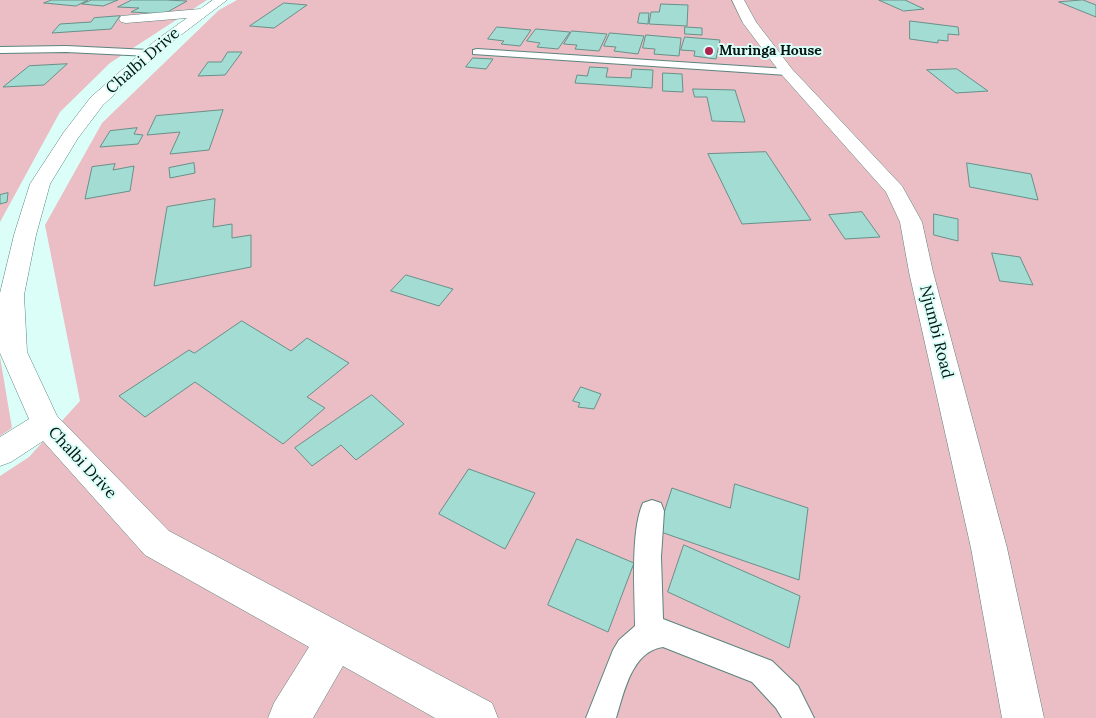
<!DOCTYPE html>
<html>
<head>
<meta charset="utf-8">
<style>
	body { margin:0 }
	canvas { display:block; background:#dbfff8 }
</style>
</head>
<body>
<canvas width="1096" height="718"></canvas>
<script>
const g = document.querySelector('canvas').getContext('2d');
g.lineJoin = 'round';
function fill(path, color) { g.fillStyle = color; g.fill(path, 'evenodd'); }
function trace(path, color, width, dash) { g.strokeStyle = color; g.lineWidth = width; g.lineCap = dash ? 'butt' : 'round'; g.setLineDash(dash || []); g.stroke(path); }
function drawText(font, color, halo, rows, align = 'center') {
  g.font = font + ' Lora,serif'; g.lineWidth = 4; g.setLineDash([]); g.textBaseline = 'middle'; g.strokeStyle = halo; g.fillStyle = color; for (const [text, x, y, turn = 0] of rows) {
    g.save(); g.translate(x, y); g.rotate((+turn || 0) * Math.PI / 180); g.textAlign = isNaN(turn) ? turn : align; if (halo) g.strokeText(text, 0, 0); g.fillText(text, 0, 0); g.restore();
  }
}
const green = new Path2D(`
	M 0,0 L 207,0 L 110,63 L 60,112 L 0,222 Z
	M 237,0 L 1096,0 L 1096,718 L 0,718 L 0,476 L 29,457 L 80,401 L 45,225 L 102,123 L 219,10 Z
	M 0,357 L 12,428 L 0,436 Z`);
const building = new Path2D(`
	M 52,0 L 88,0 L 76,6 L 44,3 Z
	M 92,0 L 118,0 L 103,6 L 82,4 Z
	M 132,0 L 166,0 L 187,1 L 164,14 L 131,12 L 139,8 L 118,7 Z
	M 879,0 L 905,0 L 924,9 L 904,11 Z
	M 1083,0 L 1096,5 L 1096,17 L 1059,2 Z
	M 284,3 L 307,5 L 274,28 L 250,26 Z
	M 661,4 L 688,5 L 687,26 L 649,24 L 651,12 L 659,12 Z
	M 640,13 L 649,13 L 648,24 L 638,23 Z
	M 120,16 L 111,29 L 52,33 L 60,24 L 91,22 L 94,18 Z
	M 910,21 L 958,27 L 959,35 L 948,34 L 948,41 L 938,40 L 938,43 L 910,39 Z
	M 497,27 L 531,30 L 520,46 L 501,44 L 504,41 L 488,39 Z
	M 685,27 L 702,28 L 702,35 L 685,34 Z
	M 536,29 L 570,32 L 558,49 L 537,47 L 540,43 L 527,41 Z
	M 572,31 L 607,34 L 599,51 L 575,49 L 577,45 L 564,44 Z
	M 610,33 L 644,36 L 638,54 L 614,51 L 616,47 L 604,46 Z
	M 646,35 L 681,38 L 679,56 L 654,54 L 655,49 L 643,48 Z
	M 685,37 L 720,40 L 716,59 L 694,56 L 695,51 L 681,50 Z
	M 228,52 L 242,52 L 225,75 L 198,76 L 208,62 L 221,62 Z
	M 473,58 L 493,59 L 486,69 L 466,67 Z
	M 67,64 L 44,85 L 3,87 L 29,66 Z
	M 590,67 L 608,68 L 606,77 L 631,78 L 632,69 L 653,70 L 652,88 L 575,83 L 577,75 L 587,76 Z
	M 957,69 L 988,91 L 956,93 L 927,70 Z
	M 663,73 L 682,74 L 683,92 L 663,91 Z
	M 693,89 L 735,90 L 745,122 L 712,121 L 707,97 L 695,97 Z
	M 223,110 L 209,150 L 170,154 L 180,132 L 147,135 L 156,116 Z
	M 137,128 L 134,134 L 143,135 L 138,144 L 100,147 L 110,131 Z
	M 766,152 L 811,220 L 742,224 L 708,154 Z
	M 194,163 L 195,173 L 170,178 L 169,168 Z
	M 967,163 L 1031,174 L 1038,200 L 970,187 Z
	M 115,164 L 113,170 L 134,166 L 130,191 L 85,199 L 92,167 Z
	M 8,193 L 7,202 L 0,204 L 0,195 Z
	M 215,199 L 213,227 L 232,224 L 232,238 L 251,235 L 251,267 L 154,286 L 167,207 Z
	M 862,212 L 880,237 L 845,239 L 829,215 Z
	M 934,214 L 958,219 L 958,241 L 934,235 Z
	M 992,253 L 1020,257 L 1033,285 L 1000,281 Z
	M 406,275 L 453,289 L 439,306 L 391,291 Z
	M 242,321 L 291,351 L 307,338 L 349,363 L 307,397 L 325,408 L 283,444 L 195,382 L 145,417 L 119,396 L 189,350 L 194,353 Z
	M 581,387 L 601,394 L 594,409 L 578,407 L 580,403 L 573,401 Z
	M 372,395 L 404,424 L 356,460 L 341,445 L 312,466 L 295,448 Z
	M 469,469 L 535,493 L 505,549 L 439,514 Z
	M 735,484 L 808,508 L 799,580 L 658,531 L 672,488 L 730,508 Z
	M 577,539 L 634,563 L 608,632 L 548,605 Z
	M 684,545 L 800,596 L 789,648 L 668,592 Z`);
const lane = new Path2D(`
	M 66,46 L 149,50 L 154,53 L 149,56 L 66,52 L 0,53 L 0,47 Z
	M 477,49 L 787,69 L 793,72 L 787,75 L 473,54 L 473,50 Z
	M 652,500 L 661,503 L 664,511 L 661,557 L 663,619 L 772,661 L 798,686 L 814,718 L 782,718 L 776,708 L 752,682 L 663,647 C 632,651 624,692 616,718 L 586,718 L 613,650 L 619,640 L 635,626 C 635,593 630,532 643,503 Z`);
const street = new Path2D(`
	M 213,0 L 227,0 L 165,47 L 103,105 L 78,138 L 50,184 L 36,235 L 24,295 L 27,352 L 57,416 L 169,531 L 492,703 L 498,718 L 435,718 L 343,666 L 313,718 L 268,718 L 274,703 L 309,647 L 145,555 L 43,441 L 11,462 L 0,466 L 0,437 L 29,419 L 0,353 L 0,293 L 14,235 L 30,184 L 64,132 L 91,97 L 155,41 L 187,18 L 126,23 L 121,22 L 119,19 L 121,16 L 200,9 Z
	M 732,0 L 744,0 L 756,22 L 792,69 L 902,186 L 922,222 L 933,272 L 1007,548 L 1044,718 L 1002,718 L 971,548 L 909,272 L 900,222 L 886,192 L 782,75 L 743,23 Z`);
const markers = [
	[709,51,5,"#b2224f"]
];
const farPoinames = [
	["Muringa House",719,51]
];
const streetNames = [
	["Chalbi Drive",143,61,-41],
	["Njumbi Road",936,332,76],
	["Chalbi Drive",82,463,47]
];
fill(green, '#eabec4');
fill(building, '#a3dcd3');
trace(building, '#67918a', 1);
trace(lane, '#5b847e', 2);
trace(street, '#5b847e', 1);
fill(lane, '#fff');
fill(street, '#fff');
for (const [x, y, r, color] of markers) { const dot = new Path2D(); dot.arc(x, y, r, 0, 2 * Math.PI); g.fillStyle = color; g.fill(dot); trace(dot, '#dbfff8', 2); }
drawText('bold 14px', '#051513', '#dbfff8', farPoinames, 'left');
drawText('16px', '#051513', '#dbfff8', streetNames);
</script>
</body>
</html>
